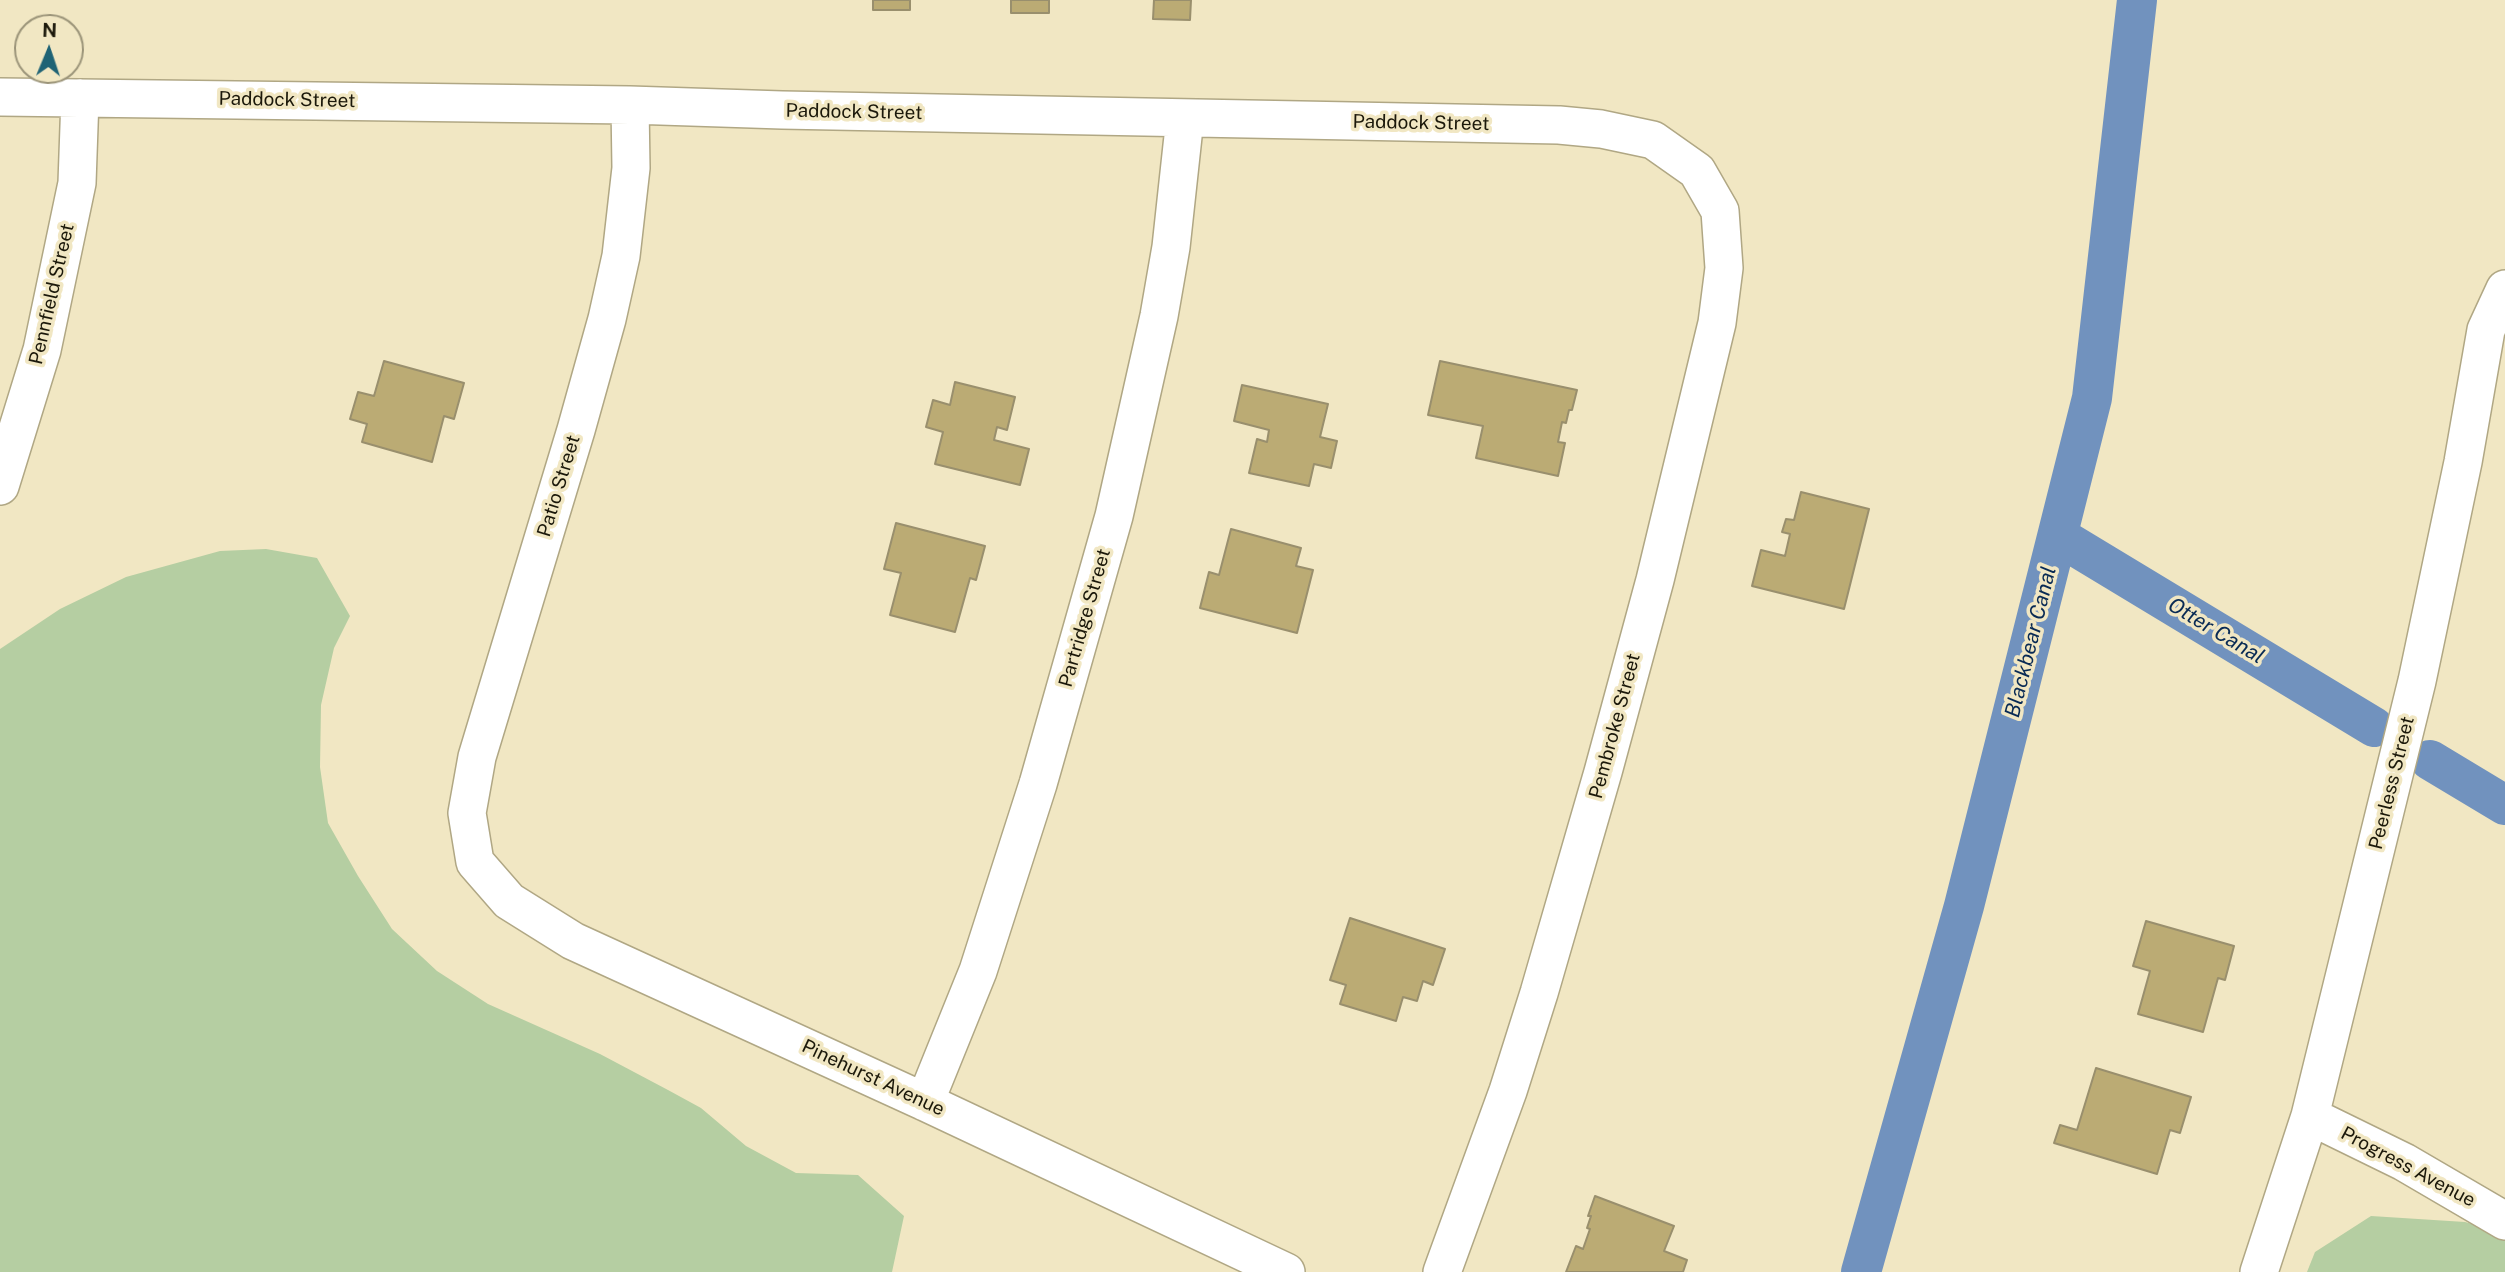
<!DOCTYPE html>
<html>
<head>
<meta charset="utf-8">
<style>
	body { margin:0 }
	#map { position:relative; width:2505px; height:1272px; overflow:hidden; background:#f1e7c3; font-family:"Public Sans",sans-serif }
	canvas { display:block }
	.north { position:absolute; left:14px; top:14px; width:70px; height:70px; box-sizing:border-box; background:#f1e7c3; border:2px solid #9b9479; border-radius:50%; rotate:2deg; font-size:19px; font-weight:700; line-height:28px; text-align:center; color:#1b180a }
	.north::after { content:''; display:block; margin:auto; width:24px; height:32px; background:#1f6375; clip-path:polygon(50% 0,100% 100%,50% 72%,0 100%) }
</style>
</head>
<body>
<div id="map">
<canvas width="2505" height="1272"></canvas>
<div class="north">N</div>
</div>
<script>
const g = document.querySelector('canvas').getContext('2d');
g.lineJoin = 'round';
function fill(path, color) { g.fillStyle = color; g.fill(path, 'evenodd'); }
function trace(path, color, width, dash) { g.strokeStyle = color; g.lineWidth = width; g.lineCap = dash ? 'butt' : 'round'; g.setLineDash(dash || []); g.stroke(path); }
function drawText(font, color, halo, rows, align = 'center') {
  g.font = font + ' "Public Sans",sans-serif'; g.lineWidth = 7; g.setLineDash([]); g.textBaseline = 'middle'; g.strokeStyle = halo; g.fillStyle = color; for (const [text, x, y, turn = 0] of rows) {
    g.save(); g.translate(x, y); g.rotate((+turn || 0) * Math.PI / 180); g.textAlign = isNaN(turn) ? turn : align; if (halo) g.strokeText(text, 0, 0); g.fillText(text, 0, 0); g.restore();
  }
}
const green = new Path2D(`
	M 266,549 L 317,558 L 350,616 L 334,648 L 321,705 L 320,767 L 328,823 L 358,876 L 392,929 L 437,971 L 488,1004 L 600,1054 L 668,1090 L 701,1108 L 746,1146 L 796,1173 L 858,1175 L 904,1216 L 892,1272 L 0,1272 L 0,649 L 60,609 L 126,577 L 220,551 Z
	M 2371,1216 L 2465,1222 L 2505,1233 L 2505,1272 L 2307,1272 L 2315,1252 Z`);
const canal = new Path2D(`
	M 2058,536 L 2374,727
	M 2430,760 L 2505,805
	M 1861,1272 L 1964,906 L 2092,398 L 2137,0`);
const building = new Path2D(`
	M 873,0 L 910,0 L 910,10 L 873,10 Z
	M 1011,0 L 1049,0 L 1049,13 L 1011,13 Z
	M 1154,0 L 1191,0 L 1190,20 L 1153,19 Z
	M 384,361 L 464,383 L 454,419 L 444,416 L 432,462 L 362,442 L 367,424 L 350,419 L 358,392 L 374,396 Z
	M 1440,361 L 1577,390 L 1572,410 L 1569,410 L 1566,423 L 1562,422 L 1558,442 L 1565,443 L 1558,476 L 1476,458 L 1483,426 L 1428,415 Z
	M 955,382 L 1015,397 L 1007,430 L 997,427 L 994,440 L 1029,449 L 1020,485 L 935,464 L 943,432 L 926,427 L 933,400 L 950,405 Z
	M 1242,385 L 1328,404 L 1320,437 L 1337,441 L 1331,468 L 1314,464 L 1309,486 L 1249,473 L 1257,439 L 1267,442 L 1269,430 L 1234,421 Z
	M 1801,492 L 1869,509 L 1844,609 L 1752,586 L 1761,550 L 1785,556 L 1790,534 L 1782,532 L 1786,519 L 1794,520 Z
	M 896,523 L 985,546 L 976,580 L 970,578 L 955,632 L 890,615 L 901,573 L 884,569 Z
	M 1231,529 L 1301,548 L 1296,566 L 1313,570 L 1297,633 L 1200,608 L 1209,572 L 1219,575 Z
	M 1350,918 L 1445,949 L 1433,985 L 1423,981 L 1417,1001 L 1403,997 L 1396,1021 L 1340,1004 L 1346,985 L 1330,980 Z
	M 2146,921 L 2234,946 L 2225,980 L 2218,978 L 2203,1032 L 2138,1014 L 2150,971 L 2133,966 Z
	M 2096,1068 L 2191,1097 L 2180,1133 L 2170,1130 L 2157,1174 L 2054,1143 L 2060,1125 L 2077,1130 Z
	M 1595,1196 L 1674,1226 L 1664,1251 L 1687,1260 L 1683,1272 L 1566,1272 L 1576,1246 L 1583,1249 L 1590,1229 L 1587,1228 L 1591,1216 L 1588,1216 Z`);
const street = new Path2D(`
	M 0,97 L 630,105 L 782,110 L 1559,125 L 1601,129 L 1653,140 L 1697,171 L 1720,211 L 1724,268 L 1717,323 L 1655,580 L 1603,772 L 1539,993 L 1508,1091 L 1442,1272
	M 630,105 L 631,168 L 621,256 L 607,319 L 576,430 L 477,757 L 467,813 L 475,862 L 509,901 L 573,941 L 925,1102 L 1286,1272
	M 0,486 L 42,350 L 77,183 L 80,98
	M 925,1102 L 978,971 L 1038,784 L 1114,516 L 1159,316 L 1171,247 L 1185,118
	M 2310,1116 L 2404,1162 L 2505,1221
	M 2259,1272 L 2310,1116 L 2417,681 L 2463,462 L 2486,330 L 2505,289`);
const streetNames = [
	["Paddock Street",287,100,1],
	["Paddock Street",854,112,1],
	["Paddock Street",1421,123,1],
	["Pennfield Street",52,294,-77],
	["Patio Street",559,486,-73],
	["Partridge Street",1085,618,-74],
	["Pembroke Street",1615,726,-75],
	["Peerless Street",2392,783,-76],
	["Pinehurst Avenue",873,1078,25],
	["Progress Avenue",2408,1167,28]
];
const waterNames = [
	["Otter Canal",2216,631,31],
	["Blackbear Canal",2031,642,-76]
];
fill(green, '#b5cea2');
trace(canal, '#7192be', 40);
fill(building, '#bbab74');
trace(building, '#998f6d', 2);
trace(street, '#b0a784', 40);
trace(street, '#fff', 37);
drawText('19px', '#1b180a', '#f1e7c3', streetNames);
drawText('italic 21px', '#082a54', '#f1e7c3', waterNames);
</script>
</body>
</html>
